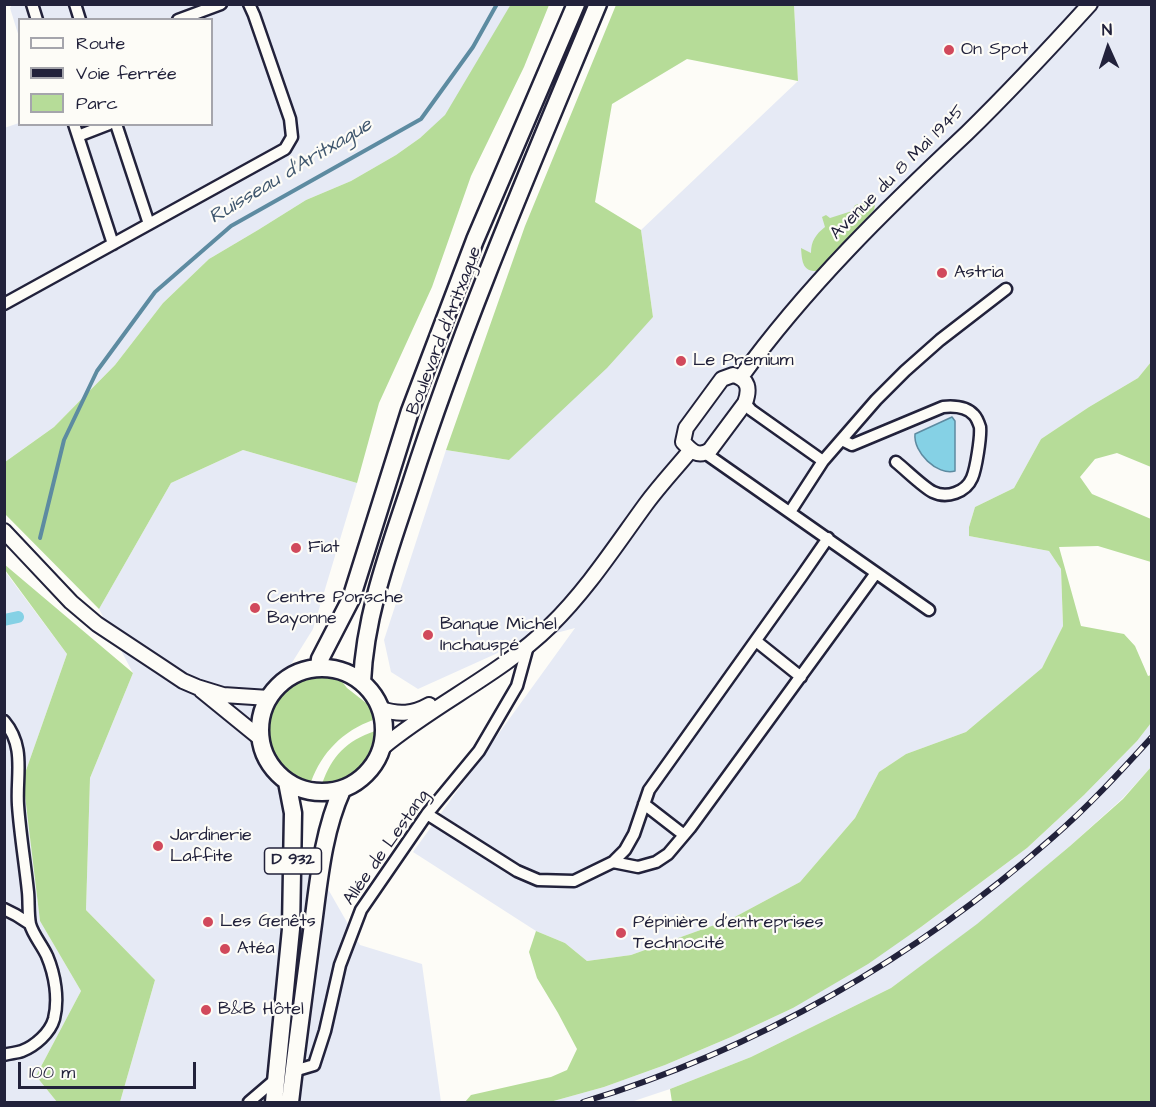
<!DOCTYPE html>
<html>
<head>
<meta charset="utf-8">
<style>
	body { margin:0 }
	#map { position:relative; width:1156px; height:1107px; overflow:hidden; background:#fdfcf7; font-family:"Architects Daughter",sans-serif }
	canvas { display:block }
	.frame { position:absolute; inset:0; border:6px solid #22223b; pointer-events:none }
	.legend { position:absolute; left:18px; top:18px; width:195px; height:108px; box-sizing:border-box; background:#fdfcf7; border:2px solid #a5a5ac; margin:0; padding:8px 10px; list-style:none; font-size:18px; color:#22223b }
	.legend li { display:flex; align-items:center; gap:12px; height:30px }
	.legend b { width:30px; border:2px solid #a5a5ac }
	.north { position:absolute; left:1078px; top:18px; width:60px; height:60px; -webkit-text-stroke:4px #fdfcf7; paint-order:stroke; rotate:357deg; font-size:16px; font-weight:700; line-height:24px; text-align:center; color:#22223b }
	.north::after { content:''; display:block; margin:auto; width:21px; height:27px; background:#22223b; clip-path:polygon(50% 0,100% 100%,50% 72%,0 100%) }
	.scale { position:absolute; left:18px; top:1062px; width:178px; height:27px; box-sizing:border-box; border:3px solid #22223b; border-top:0; padding-left:8px; font-size:18px; line-height:21px; white-space:nowrap; color:#22223b; -webkit-text-stroke:4px #fdfcf7; paint-order:stroke }
</style>
</head>
<body>
<div id="map">
<canvas width="1156" height="1107"></canvas>
<div class="frame"></div>
<ul class="legend">
<li><b style="height:8px;background:#fdfcf7"></b>Route</li>
<li><b style="height:8px;background:#22223b"></b>Voie ferrée</li>
<li><b style="height:16px;background:#b6dc98"></b>Parc</li>
</ul>
<div class="north">N</div>
<div class="scale">100 m</div>
</div>
<script>
const g = document.querySelector('canvas').getContext('2d');
g.lineJoin = 'round';
function fill(path, color) { g.fillStyle = color; g.fill(path, 'evenodd'); }
function trace(path, color, width, dash) { g.strokeStyle = color; g.lineWidth = width; g.lineCap = dash ? 'butt' : 'round'; g.setLineDash(dash || []); g.stroke(path); }
function drawText(font, color, halo, rows, align = 'center') {
  g.font = font + ' "Architects Daughter",sans-serif'; g.lineWidth = 4.5; g.setLineDash([]); g.textBaseline = 'middle'; g.strokeStyle = halo; g.fillStyle = color; for (const [text, x, y, turn = 0] of rows) {
    g.save(); g.translate(x, y); g.rotate((+turn || 0) * Math.PI / 180); g.textAlign = isNaN(turn) ? turn : align; if (halo) g.strokeText(text, 0, 0); g.fillText(text, 0, 0); g.restore();
  }
}
const built = new Path2D(`
	M 12,5 L 511,5 L 446,115 L 420,138 L 396,155 L 351,181 L 306,200 L 258,230 L 209,259 L 163,303 L 115,365 L 54,427 L 5,462 L 4,128 L 19,123 L 20,124 L 212,124 L 212,20 L 20,20 L 19,37 L 10,8 Z
	M 794,5 L 1151,5 L 1151,362 L 1138,378 L 1089,407 L 1041,439 L 1014,488 L 975,507 L 969,527 L 969,536 L 1049,551 L 1061,569 L 1063,626 L 1042,668 L 966,732 L 906,754 L 879,772 L 855,818 L 800,882 L 731,919 L 631,955 L 587,961 L 565,943 L 536,931 L 413,852 L 575,628 L 522,642 L 418,689 L 391,672 L 384,640 L 446,450 L 509,460 L 653,317 L 641,230 L 798,81 Z
	M 243,450 L 357,483 L 313,629 L 260,714 L 292,835 L 328,889 L 360,945 L 422,964 L 441,1102 L 120,1102 L 155,980 L 86,910 L 90,778 L 133,673 L 99,609 L 171,483 Z
	M 4,570 L 67,654 L 23,779 L 40,921 L 81,991 L 36,1076 L 57,1102 L 5,1102 Z
	M 1151,723 L 1151,767 L 1123,798 L 1070,846 L 978,924 L 891,988 L 751,1057 L 670,1089 L 631,1102 L 550,1102 L 604,1087 L 665,1065 L 731,1037 L 793,1008 L 921,927 L 1027,848 L 1084,795 L 1137,741 Z`);
const green = new Path2D(`
	M 511,4 L 549,5 L 524,67 L 471,176 L 432,287 L 379,403 L 357,483 L 243,450 L 171,483 L 99,609 L 5,514 L 5,462 L 54,427 L 115,365 L 163,303 L 209,259 L 258,230 L 306,200 L 351,181 L 396,155 L 420,138 L 445,115 Z
	M 616,5 L 794,5 L 798,81 L 687,59 L 612,104 L 595,202 L 641,230 L 653,317 L 607,368 L 509,460 L 446,450 L 525,226 Z
	M 867,202 L 872,203 L 875,205 L 874,210 L 817,271 C 802,272 802,260 801,248 L 811,253 C 811,241 816,234 825,227 L 822,217 L 826,215 L 830,218 L 852,211 L 855,205 Z
	M 1151,362 L 1151,467 L 1117,453 L 1095,459 L 1080,477 L 1092,494 L 1151,519 L 1151,562 L 1098,546 L 1059,547 L 1081,626 L 1124,634 L 1135,646 L 1148,676 L 1151,675 L 1151,723 L 1137,741 L 1084,795 L 1027,848 L 921,927 L 868,964 L 793,1008 L 731,1037 L 665,1065 L 604,1087 L 550,1102 L 465,1102 L 471,1095 L 551,1077 L 567,1070 L 577,1049 L 558,1013 L 537,978 L 529,952 L 536,931 L 565,943 L 587,961 L 631,955 L 731,919 L 800,882 L 855,818 L 879,772 L 906,754 L 966,732 L 1042,668 L 1063,626 L 1061,569 L 1049,551 L 969,536 L 969,527 L 975,507 L 1014,488 L 1041,439 L 1089,407 L 1138,378 Z
	M 4,564 L 133,673 L 90,778 L 86,910 L 155,980 L 120,1102 L 57,1102 L 36,1076 L 81,991 L 40,921 L 23,779 L 67,654 L 5,570 Z
	M 324,676 L 340,679 L 347,688 L 370,706 L 373,720 C 343,731 322,752 311,782 C 301,778 290,774 282,766 C 260,743 264,701 292,684 C 302,678 312,677 324,676 Z
	M 375,731 C 370,763 354,779 322,784 C 332,756 346,741 375,731 Z
	M 1151,767 L 1151,1102 L 672,1102 L 670,1089 L 751,1057 L 891,988 L 977,924 L 1070,846 L 1123,799 Z`);
const water = new Path2D(`
	M 952,417 L 955,421 L 955,471 C 937,476 913,452 915,434 Z`);
const stream = new Path2D(`
	M 40,538 L 64,440 L 97,371 L 155,292 L 231,226 L 421,119 L 473,47 L 497,4`);
const canal = new Path2D(`
	M 4,620 L 18,617`);
const street = new Path2D(`
	M 32,4 L 37,20
	M 75,4 L 80,20
	M 178,20 L 221,4
	M 74,124 L 113,244
	M 116,124 L 149,224
	M 78,136 L 109,124
	M 4,304 L 285,149 L 292,137 L 290,119 L 254,15 L 249,4
	M 745,403 L 751,410 L 823,461
	M 842,440 L 852,445 L 943,407 C 953,406 966,406 974,415 C 976,417 979,424 980,427 C 981,437 976,469 972,478 C 966,492 947,499 933,492 C 923,487 906,470 896,462
	M 705,453 L 929,610
	M 790,512 L 823,461 L 876,400 L 905,371 L 940,340 L 1006,289
	M 756,641 L 801,677
	M 4,721 C 26,747 16,775 18,805 C 20,834 25,863 28,892 C 29,902 28,914 30,924 C 33,935 42,945 47,956 C 55,975 59,999 54,1019 C 50,1033 35,1046 22,1051 C 17,1053 10,1053 4,1055
	M 644,804 L 684,835
	M 427,814 L 517,871 L 538,880 L 574,881 L 613,862 L 638,867 L 656,862 L 668,854 L 690,828 L 876,573
	M 613,862 L 625,850 L 634,834 L 649,790 L 801,577 L 828,538
	M 4,909 L 16,915 L 30,924
	M 294,1071 L 314,1065 L 325,1031 L 340,965 L 361,910 L 427,814 L 479,751 L 517,686 L 528,646
	M 249,1102 L 277,1078`);
const secondary = new Path2D(`
	M 733,375 C 749,379 750,389 745,403 L 710,450 C 698,458 691,451 683,442 L 686,428 L 722,379 Z
	M 741,377 C 806,287 886,209 967,133 C 1009,92 1050,48 1090,4
	M 4,531 L 71,602 L 97,624 L 162,667 L 183,681 L 197,687 L 223,695 L 269,698
	M 201,690 L 260,738
	M 381,709 C 399,715 413,714 429,705
	M 383,747 C 436,703 501,674 550,626 C 587,590 616,545 646,504 C 660,485 676,468 690,451`);
const primary = new Path2D(`
	M260 730a62 62 0 1 1 124 0a62 62 0 1 1-124 0Z
	M 319,668 L 320,659 L 351,599 L 410,411 L 475,240 L 576,4
	M 362,682 C 365,613 390,548 411,484 C 464,320 532,163 598,4
	M 274,1102 L 291,929 L 293,813 L 287,782
	M 290,1102 C 297,1043 305,984 313,924 C 319,879 323,832 342,790`);
const rail = new Path2D(`
	M 583,1102 C 756,1050 917,957 1052,838 C 1088,807 1120,772 1152,737`);
const markers = [
	[949,50,6,"#d1495b"],
	[942,273,6,"#d1495b"],
	[681,361,6,"#d1495b"],
	[296,548,6,"#d1495b"],
	[255,608,6,"#d1495b"],
	[428,635,6,"#d1495b"],
	[158,846,6,"#d1495b"],
	[208,922,6,"#d1495b"],
	[621,933,6,"#d1495b"],
	[225,949,6,"#d1495b"],
	[206,1010,6,"#d1495b"]
];
const shields = [
	[293,861,57]
];
const shieldNames = [
	["D 932",293,861]
];
const poiNames = [
	["On Spot",961,50],
	["Astria",954,273],
	["Le Premium",693,361],
	["Fiat",308,548],
	["Centre Porsche",267,598],
	["Bayonne",267,619],
	["Banque Michel",440,625],
	["Inchauspé",440,646],
	["Jardinerie",170,836],
	["Laffite",170,857],
	["Les Genêts",220,922],
	["Pépinière d'entreprises",633,923],
	["Technocité",633,944],
	["Atéa",237,949],
	["B&B Hôtel",218,1010]
];
const streetNames = [
	["Avenue du 8 Mai 1945",898,173,-45],
	["Boulevard d'Aritxague",445,331,-69],
	["Allée de Lestang",387,848,-55]
];
const waterNames = [
	["Ruisseau d'Aritxague",291,172,-31]
];
fill(built, '#e6eaf5');
fill(green, '#b6dc98');
fill(water, '#85d1e5');
trace(water, '#5d8ba1', 1.5);
trace(stream, '#5d8ba1', 4);
trace(canal, '#85d1e5', 12);
trace(street, '#22223b', 15);
trace(secondary, '#22223b', 18);
trace(primary, '#22223b', 21);
trace(street, '#fdfcf7', 10);
trace(secondary, '#fdfcf7', 14);
trace(primary, '#fdfcf7', 16);
trace(rail, '#22223b', 6);
trace(rail, '#fdfcf7', 4, [11]);
for (const [x, y, r, color] of markers) { const dot = new Path2D(); dot.arc(x, y, r, 0, 2 * Math.PI); g.fillStyle = color; g.fill(dot); trace(dot, '#fdfcf7', 2); }
for (const [x, y, w] of shields) { const box = new Path2D(); box.roundRect(x - w / 2, y - 13, w, 26, 4.5); g.fillStyle = '#fdfcf7'; g.fill(box); trace(box, '#22223b', 1.5); }
drawText('bold 16px', '#22223b', null, shieldNames);
drawText('18px', '#22223b', '#fdfcf7', poiNames, 'left');
drawText('18px', '#22223b', '#fdfcf7', streetNames);
drawText('italic 20px', '#40576e', '#fdfcf7', waterNames);
</script>
</body>
</html>
